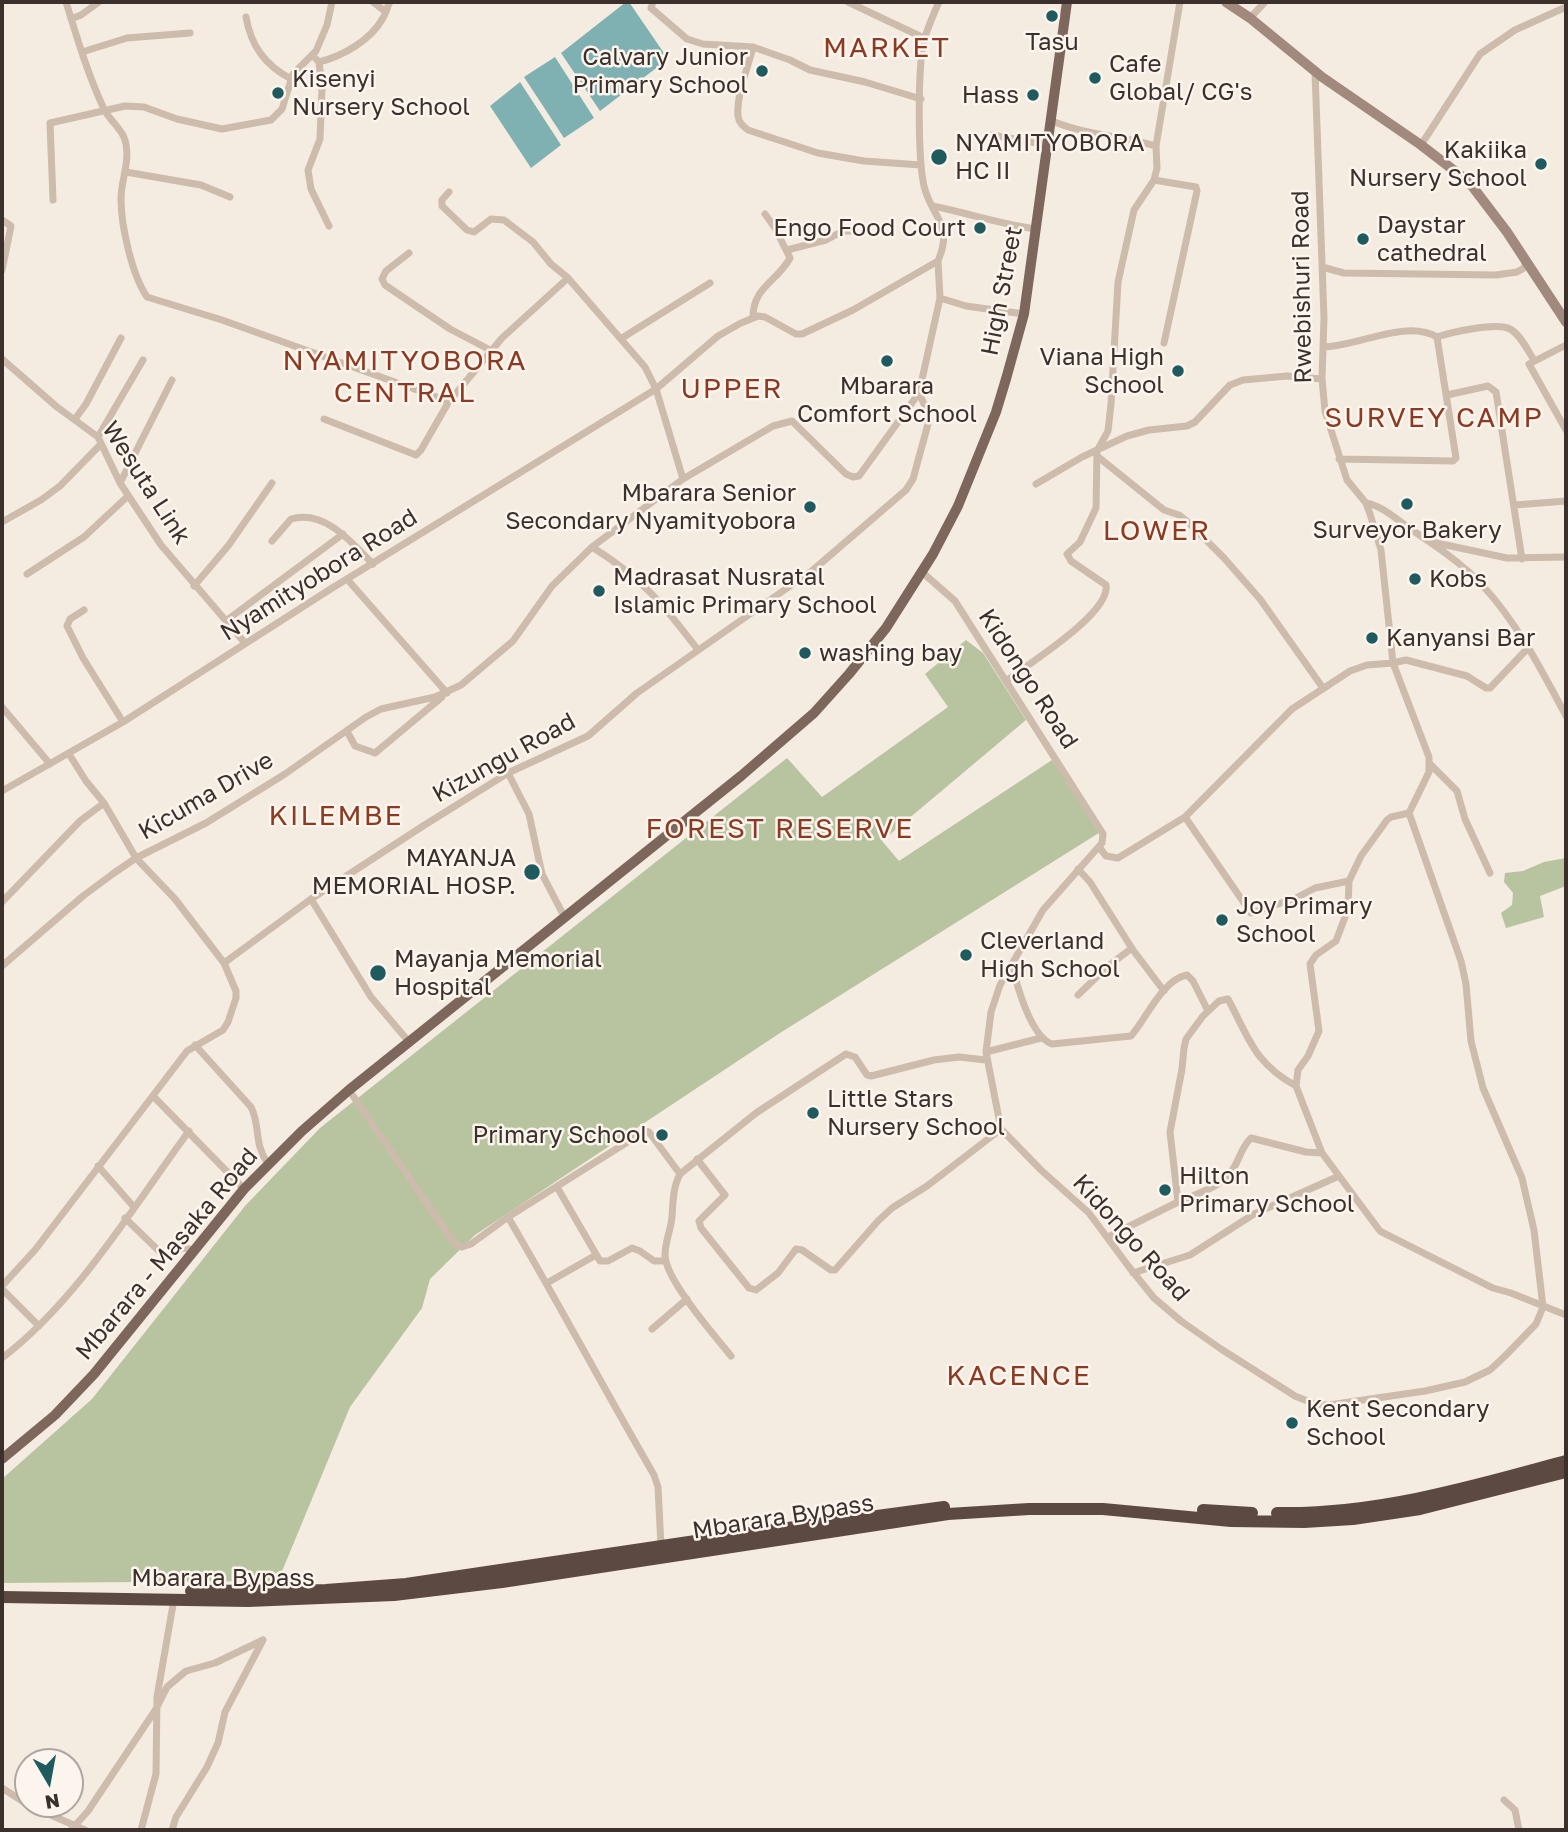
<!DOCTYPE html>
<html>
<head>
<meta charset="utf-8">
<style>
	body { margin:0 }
	#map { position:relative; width:1568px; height:1832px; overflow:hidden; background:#f4ebe1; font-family:"Golos Text",sans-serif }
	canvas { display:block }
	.frame { position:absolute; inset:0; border:4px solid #3b302b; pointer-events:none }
	.north { position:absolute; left:14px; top:1748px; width:70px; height:70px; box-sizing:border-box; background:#fbf5ee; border:2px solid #aea6a0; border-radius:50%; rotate:170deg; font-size:19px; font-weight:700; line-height:28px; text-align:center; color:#3b302b }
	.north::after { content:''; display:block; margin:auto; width:24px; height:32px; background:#1f5a5e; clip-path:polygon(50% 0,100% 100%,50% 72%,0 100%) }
</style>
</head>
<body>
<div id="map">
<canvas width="1568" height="1832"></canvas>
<div class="frame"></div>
<div class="north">N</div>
</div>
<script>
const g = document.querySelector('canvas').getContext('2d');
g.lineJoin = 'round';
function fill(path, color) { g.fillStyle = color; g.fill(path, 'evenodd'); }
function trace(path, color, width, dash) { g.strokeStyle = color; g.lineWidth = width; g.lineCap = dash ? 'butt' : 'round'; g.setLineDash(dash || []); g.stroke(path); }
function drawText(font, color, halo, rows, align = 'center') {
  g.font = font + ' "Golos Text",sans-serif'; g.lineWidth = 5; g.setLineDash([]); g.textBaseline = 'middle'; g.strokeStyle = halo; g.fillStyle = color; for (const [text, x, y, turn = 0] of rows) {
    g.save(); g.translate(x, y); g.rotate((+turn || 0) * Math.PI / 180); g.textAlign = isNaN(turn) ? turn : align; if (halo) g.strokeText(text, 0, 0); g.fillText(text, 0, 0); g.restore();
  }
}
const green = new Path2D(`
	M 966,640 L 983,653 L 1026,720 L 882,841 L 899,861 L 1052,760 L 1102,831 L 780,1033 L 475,1235 L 430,1279 L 422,1308 L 350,1407 L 278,1581 L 2,1583 L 2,1479 L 92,1399 L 245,1206 L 320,1128 L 787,758 L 822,797 L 948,707 L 925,674 Z
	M 1566,858 L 1566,886 L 1540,896 L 1544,917 L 1506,928 L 1501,913 L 1512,905 L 1513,893 L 1504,882 L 1505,873 L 1523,871 L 1544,862 Z`);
const water = new Path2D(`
	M 626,2 L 629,2 L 668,59 L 600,111 L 561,53 Z
	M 555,57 L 594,118 L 564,138 L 524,77 Z
	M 520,82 L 561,145 L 531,168 L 490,106 Z`);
const street = new Path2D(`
	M 66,2 C 77,38 88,75 104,109 C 109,120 122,129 125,140 C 131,160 121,179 121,199 C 121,226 132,275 147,297 L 222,320 L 445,400 L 448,403 L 502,338 L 568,278 L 645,367 L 656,389 L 683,479
	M 373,2 L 386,12
	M 653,2 L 651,8 L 687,39 L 703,44 L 753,47 L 790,60 L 810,70 L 865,82 L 921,99
	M 848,2 L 924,38
	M 246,17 C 251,46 265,65 291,79
	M 1250,18 L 1265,2
	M 71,19 L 81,15 L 99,2
	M 753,47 C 748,68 736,95 738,116 C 739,123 743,126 748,130 L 818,153 L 864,161 L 921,165
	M 82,52 L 127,38 L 190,33
	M 316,59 L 319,62 C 343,56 371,40 383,18 C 386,13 387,7 390,2
	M 319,62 L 322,88 L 320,139 L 308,170 L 311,189 L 329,226
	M 1315,72 L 1324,318 L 1322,379 L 1325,411 L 1347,480 L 1366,503 L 1370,514 L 1381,550 L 1393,663 L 1429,757 L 1429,772 L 1409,813
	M 1052,121 C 1086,135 1121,136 1156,146
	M 992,135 L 1048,145
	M 1421,145 L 1480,54 L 1515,30 L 1566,7
	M 126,172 L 201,185 L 230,197
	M 1154,180 L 1196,187 L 1197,191 L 1164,343
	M 449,192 L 442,200 L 442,206 L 467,230 L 474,232 L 491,219 L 504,220 L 533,242 L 551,264 L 568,278
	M 53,200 L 50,123 L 125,106 L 144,107 L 177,119 L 222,129 L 271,120 L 282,109 L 293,74 L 316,51 L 327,25 L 332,2
	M 933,206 C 968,213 1002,225 1037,229
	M 2,220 L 11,226 L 2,270
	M 787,250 L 826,240 L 843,231 L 854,231
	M 409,253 L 386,271 L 382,279 L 385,285 L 450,329 L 492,351
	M 1322,267 L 1344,273 L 1496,275 L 1517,272 L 1524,268 L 1526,261
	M 940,298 L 966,306 L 1024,314
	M 753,317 C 753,287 777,282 790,258 L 775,228 L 765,214
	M 622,338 L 710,283
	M 1566,345 L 1529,364 L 1566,430
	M 1324,347 C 1359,346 1406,319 1437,337 C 1452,332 1497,322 1510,329 C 1520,334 1528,351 1534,360
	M 2,359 L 57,407 L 98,437 L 120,483 L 161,545 L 245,643
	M 1447,395 L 1488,386 L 1496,392 L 1522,559
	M 75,419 L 86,404 L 121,338
	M 324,419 L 416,455 L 421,450 L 448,403
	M 98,437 L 143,360
	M 1097,456 L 1164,510 L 1179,515 L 1188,522 L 1224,558 L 1260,599 L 1323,688
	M 1339,459 L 1453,461 L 1456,458 L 1437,337
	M 120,483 L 172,380
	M 1036,484 L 1082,457 L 1127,436 L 1149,430 L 1187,426 L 1195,422 L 1230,385 L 1243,380 L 1287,376 L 1322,379
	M 1366,503 C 1383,506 1397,520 1412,530 C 1436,546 1463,564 1483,586 C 1518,624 1542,671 1566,716
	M 1515,505 L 1566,501
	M 2,522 L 41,500 L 60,486 L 101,444
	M 272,541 L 291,519 C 325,509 352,543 373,564
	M 1432,542 L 1507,558 L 1566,557
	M 592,547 C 642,578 663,604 698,650
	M 922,572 L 955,601 L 1103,834 L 1102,843 L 1043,910 L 1000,985 L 991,1012 L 986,1052 L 1001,1129 L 1041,1170 L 1089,1213 L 1129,1267 L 1154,1298 L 1181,1321 L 1221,1349 L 1295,1396 L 1315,1404 L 1329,1405 L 1425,1391 L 1465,1382 L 1490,1370 L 1505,1356 L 1536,1324 L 1543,1307 L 1534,1230 L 1527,1200 L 1522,1178 L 1483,1088 L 1471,1041 L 1466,984 L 1461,961 L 1409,813
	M 27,574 L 84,537 L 128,496
	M 347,579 L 447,693
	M 194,586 L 228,546 L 272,483
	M 84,610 L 70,619 L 67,626 L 83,658 L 123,722
	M 227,620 L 343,534
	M 1006,681 C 1028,664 1111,613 1106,585 L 1071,561 L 1067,554 L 1080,542 L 1096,508 L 1097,451 L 1108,431 L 1111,404 L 1118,282 L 1134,210 L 1154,180 L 1157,168 L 1156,146 L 1180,2
	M 2,707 L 50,764
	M 347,731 L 355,746 L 375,753 L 442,697
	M 1430,764 L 1457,791 L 1465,819 L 1490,873
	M 508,773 L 529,814 L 542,874 L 565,918
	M 2,791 L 123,722 L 329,590 L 656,389 L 718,336 L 741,323 L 758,316 L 765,317 L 796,334 L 802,334 L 853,310 L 938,261 C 954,223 932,219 924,186 C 918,160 917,62 925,37 C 929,25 934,13 939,2
	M 1409,813 L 1391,817 L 1387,820 L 1361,856 L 1349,881 L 1348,909 L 1336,941 L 1316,955 L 1310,964 L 1319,1031 L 1308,1056 L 1298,1070 L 1296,1086 L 1322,1153 L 1380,1231 L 1493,1288 L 1511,1293 L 1566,1315
	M 1185,817 L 1251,913 L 1296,898 L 1315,888 L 1349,881
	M 1099,847 L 1106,856 L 1118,858 L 1185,817 L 1292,709 L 1350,671 L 1367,665 L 1393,663 L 1406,660 L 1467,676 L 1486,688 L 1490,688 L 1528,648
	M 1078,869 L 1090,882 L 1133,950 L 1164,991
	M 311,899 L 371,997 L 409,1042
	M 2,902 L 80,821 L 104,803
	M 224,963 L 311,899 L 423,826 L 508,773 L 588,736 L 637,693 L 813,570 L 906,490 L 913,479 L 928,424 L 925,406 L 919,393 L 940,298 L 938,261
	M 1012,965 C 1017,986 1031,1037 1052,1044 L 1131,1036 C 1146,1019 1163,979 1187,975 L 1193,981 L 1208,1011
	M 2,966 L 83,896 L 114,873 L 136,858 L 206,823 L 285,774 L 366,717 L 381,709 L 435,697 L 461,685 L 513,641 L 552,586 L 592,547 L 683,479 L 773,426 L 792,421 L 846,474 L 853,477 L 859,476 L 919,393
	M 1078,995 L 1107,967 L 1132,948
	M 195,1045 L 251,1107 C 261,1127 253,1142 268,1164
	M 986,1052 L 1041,1038
	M 349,1090 L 454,1243 L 462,1247 L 471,1244 L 508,1217 L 645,1131 L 649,1132 L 680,1174
	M 153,1096 L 244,1189
	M 697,1159 L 725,1195 L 699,1221 L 701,1228 L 749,1288 L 756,1290 L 778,1273 L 796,1249 L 802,1250 L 831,1270 L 835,1270 L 878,1221 L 892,1208 L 927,1186 L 1001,1129
	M 98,1166 L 133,1206
	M 557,1187 L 600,1261 L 608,1261 L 632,1248 L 640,1251 L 654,1261 L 665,1261
	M 1178,1202 C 1195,1194 1220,1188 1231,1172 C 1239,1162 1241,1147 1251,1138 L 1306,1152 L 1322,1153
	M 508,1217 C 558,1302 604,1389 654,1475 L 658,1487 L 661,1546
	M 125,1218 L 163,1255 L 184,1248 L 194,1250
	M 1108,1237 L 1178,1202 L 1170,1132 L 1182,1069 L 1184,1048 L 1186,1039 L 1203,1016 L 1219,1001 L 1228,999 C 1249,1038 1254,1063 1296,1086
	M 1133,1273 L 1190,1255 L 1254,1214 L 1339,1176
	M 547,1283 L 596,1255
	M 2,1286 L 35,1250 L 187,1051 L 223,1030 L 228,1022 L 236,998 L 236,991 L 224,963 L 175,899 L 136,858 L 104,803 L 86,781 L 69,754
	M 2,1289 L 39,1326
	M 652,1329 L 687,1299
	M 731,1356 C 714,1335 665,1279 665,1255 C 665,1242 671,1229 672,1217 C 673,1202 673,1187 680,1174 L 756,1113 L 846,1054 L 855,1057 L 867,1075 L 871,1076 L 934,1060 L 959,1057 L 986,1060
	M 2,1358 C 77,1301 133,1207 189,1131
	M 2,1788 L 30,1806 L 85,1830
	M 1504,1800 L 1515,1810 L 1519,1830
	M 71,1830 L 88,1811 L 156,1709 L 167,1687 L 186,1671 L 215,1663 L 263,1640
	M 141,1830 L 156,1774 L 157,1697 L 174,1599
	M 172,1830 L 176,1817 L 207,1767 L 218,1743 L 225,1712 L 263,1640`);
const secondary = new Path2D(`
	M 1226,2 L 1250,18 L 1322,77 L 1421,145 L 1469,182 L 1507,232 L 1566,322`);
const primary = new Path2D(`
	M 2,1459 L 55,1415 L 94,1374 L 244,1189 L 302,1131 L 349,1090 L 741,776 L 814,713 L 849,674 L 886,628 L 933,554 L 958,506 L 996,412 L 1006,379 L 1024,314 L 1067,2`);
const highway = new Path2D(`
	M 1203,1510 L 1252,1513
	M 1277,1513 C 1375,1515 1472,1487 1566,1461
	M 191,1591 L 326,1590 L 406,1584 L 736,1535 L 944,1507
	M 2,1597 L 248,1601 L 394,1595 L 502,1582 L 948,1514 L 1029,1509 L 1103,1509 L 1231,1521 L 1304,1522 L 1353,1519 L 1420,1509 L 1566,1472`);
const markers = [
	[1052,16,7,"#1f5a5e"],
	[762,71,7,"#1f5a5e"],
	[1095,78,7,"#1f5a5e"],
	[278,93,7,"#1f5a5e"],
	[1033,95,7,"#1f5a5e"],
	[939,157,9,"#1f5a5e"],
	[1541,164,7,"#1f5a5e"],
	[980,228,7,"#1f5a5e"],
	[1363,239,7,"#1f5a5e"],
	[887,361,7,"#1f5a5e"],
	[1178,371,7,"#1f5a5e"],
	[1407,504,7,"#1f5a5e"],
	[810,507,7,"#1f5a5e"],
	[1415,579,7,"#1f5a5e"],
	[599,591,7,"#1f5a5e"],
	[1372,638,7,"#1f5a5e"],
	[805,653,7,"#1f5a5e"],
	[532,872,9,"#1f5a5e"],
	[1222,920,7,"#1f5a5e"],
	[966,955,7,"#1f5a5e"],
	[378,973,9,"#1f5a5e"],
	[813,1113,7,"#1f5a5e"],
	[662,1135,7,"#1f5a5e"],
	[1165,1190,7,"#1f5a5e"],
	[1292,1423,7,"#1f5a5e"]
];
const poiNames = [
	["Tasu",1052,42,"center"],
	["Calvary Junior",748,57,"right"],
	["Primary School",748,85,"right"],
	["Cafe",1109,64],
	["Global/ CG's",1109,92],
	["Kisenyi",292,79],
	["Nursery School",292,107],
	["Hass",1019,95,"right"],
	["NYAMITYOBORA",955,143],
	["HC II",955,171],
	["Kakiika",1527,150,"right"],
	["Nursery School",1527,178,"right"],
	["Daystar",1377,225],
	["cathedral",1377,253],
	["Engo Food Court",966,228,"right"],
	["Viana High",1164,357,"right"],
	["School",1164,385,"right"],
	["Mbarara",887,386,"center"],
	["Comfort School",887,414,"center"],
	["Mbarara Senior",796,493,"right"],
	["Secondary Nyamityobora",796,521,"right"],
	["Surveyor Bakery",1407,530,"center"],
	["Madrasat Nusratal",613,577],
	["Islamic Primary School",613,605],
	["Kobs",1429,579],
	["Kanyansi Bar",1386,638],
	["washing bay",819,653],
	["MAYANJA",516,858,"right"],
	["MEMORIAL HOSP.",516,886,"right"],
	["Joy Primary",1236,906],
	["School",1236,934],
	["Cleverland",980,941],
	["High School",980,969],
	["Mayanja Memorial",394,959],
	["Hospital",394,987],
	["Little Stars",827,1099],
	["Nursery School",827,1127],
	["Primary School",648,1135,"right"],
	["Hilton",1179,1176],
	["Primary School",1179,1204],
	["Kent Secondary",1306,1409],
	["School",1306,1437]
];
const streetNames = [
	["Rwebishuri Road",1302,287,-91],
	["High Street",1002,291,-79],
	["Wesuta Link",146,483,57],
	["Nyamityobora Road",319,575,-32],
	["Kidongo Road",1028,679,57],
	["Kizungu Road",504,758,-29],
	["Kicuma Drive",206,796,-30],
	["Kidongo Road",1131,1238,48],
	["Mbarara - Masaka Road",167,1254,-50],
	["Mbarara Bypass",783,1517,-9],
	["Mbarara Bypass",223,1578]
];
const quarterNames = [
	["MARKET",887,48],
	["NYAMITYOBORA",405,361],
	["CENTRAL",405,393],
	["UPPER",732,389],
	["SURVEY CAMP",1434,418],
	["LOWER",1157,531],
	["KILEMBE",336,816],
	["FOREST RESERVE",780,829],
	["KACENCE",1019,1376]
];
fill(green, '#b8c4a0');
fill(water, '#7fb0b2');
trace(street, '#cdbbac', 7);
trace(secondary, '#a18a7d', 10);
trace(primary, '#7d675c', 10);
trace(highway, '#5c4a42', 12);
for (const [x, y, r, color] of markers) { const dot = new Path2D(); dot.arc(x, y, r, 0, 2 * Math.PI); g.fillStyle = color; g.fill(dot); trace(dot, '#fbf5ee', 2.5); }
drawText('24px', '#3b302b', '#fbf5ee', poiNames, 'left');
drawText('24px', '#3b302b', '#fbf5ee', streetNames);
g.letterSpacing = '2px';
drawText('28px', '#8c3b22', '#fbf5ee', quarterNames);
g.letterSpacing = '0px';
</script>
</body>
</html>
